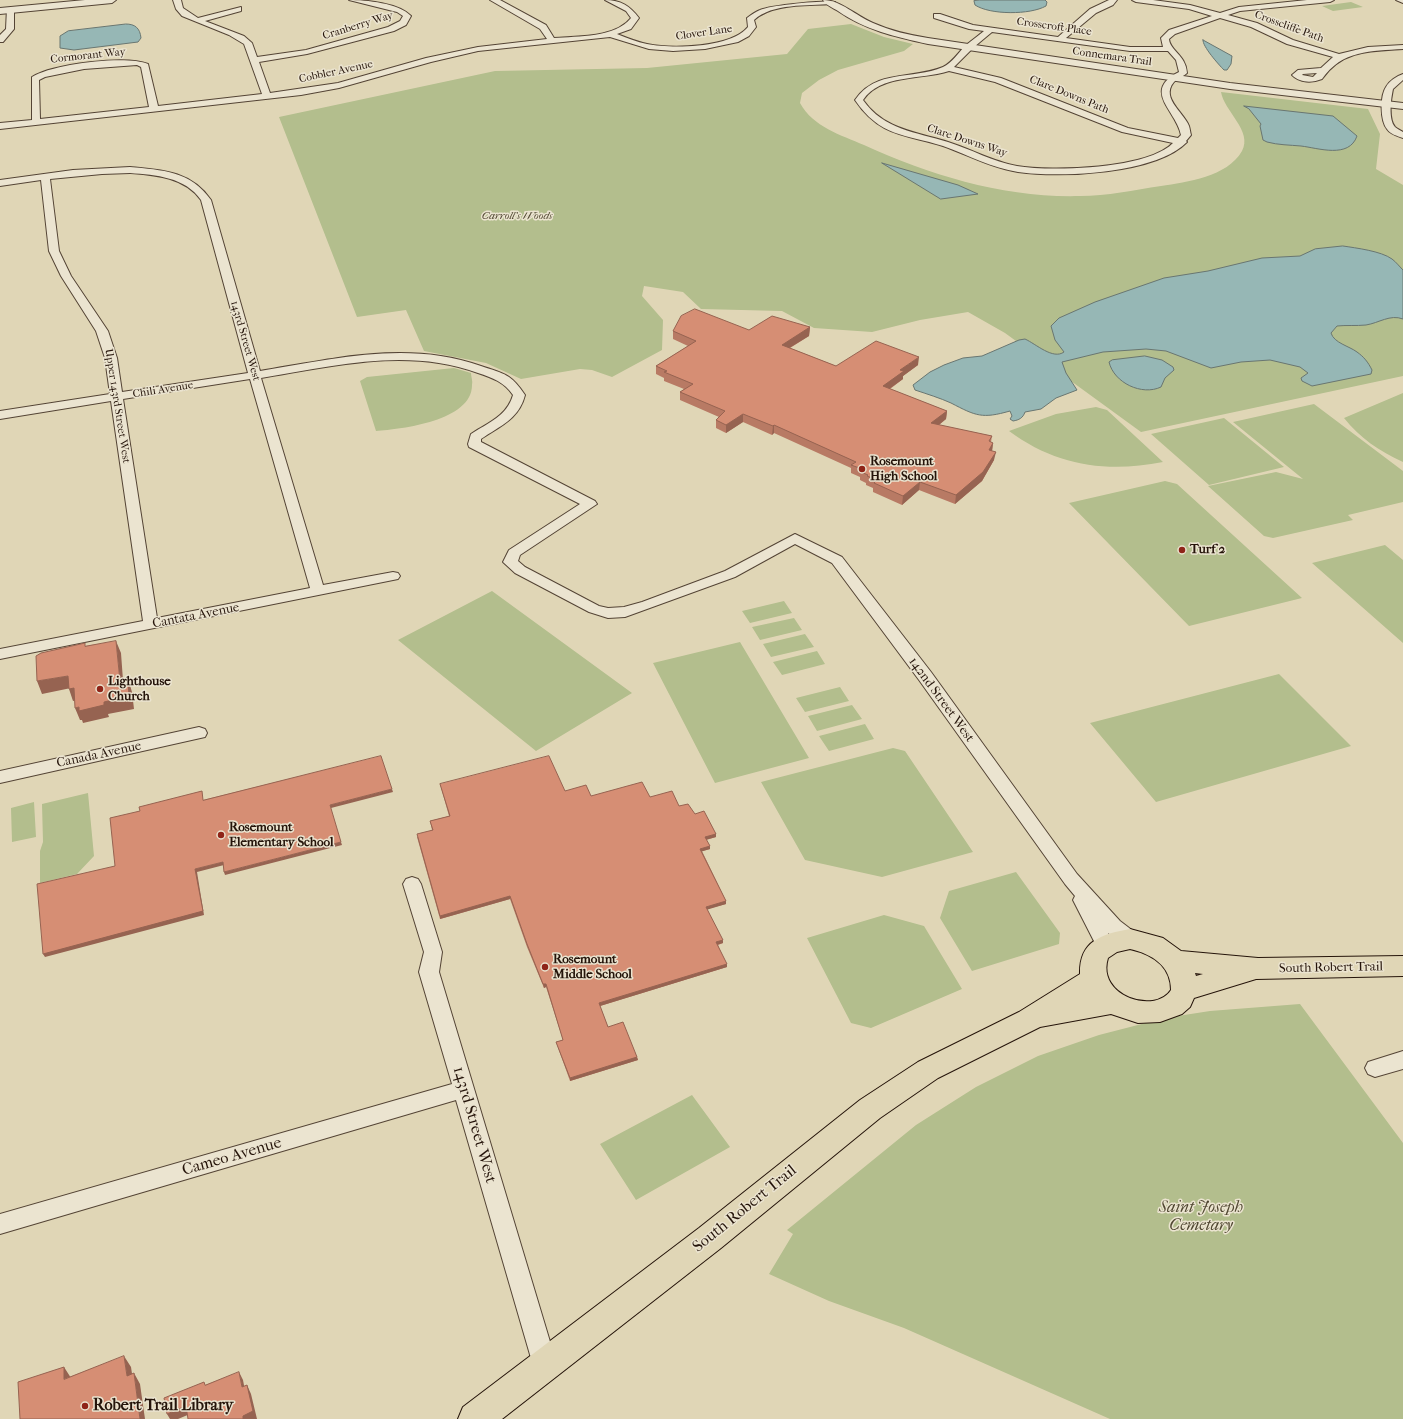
<!DOCTYPE html>
<html>
<head>
<meta charset="utf-8">
<style>
	body { margin:0 }
	canvas { display:block; background:#e0d6b6 }
</style>
</head>
<body>
<canvas width="1403" height="1419"></canvas>
<script>
const g = document.querySelector('canvas').getContext('2d');
g.lineJoin = 'round';
function fill(path, color) { g.fillStyle = color; g.fill(path, 'evenodd'); }
function trace(path, color, width, dash) { g.strokeStyle = color; g.lineWidth = width; g.lineCap = dash ? 'butt' : 'round'; g.setLineDash(dash || []); g.stroke(path); }
function drawText(font, color, halo, rows, align = 'center') {
  g.font = font + ' "IM FELL French Canon",serif'; g.lineWidth = 3; g.setLineDash([]); g.textBaseline = 'middle'; g.strokeStyle = halo; g.fillStyle = color; for (const [text, x, y, turn = 0] of rows) {
    g.save(); g.translate(x, y); g.rotate((+turn || 0) * Math.PI / 180); g.textAlign = isNaN(turn) ? turn : align; if (halo) g.strokeText(text, 0, 0); g.fillText(text, 0, 0); g.restore();
  }
}
const green = new Path2D(`
	M 1351,2 L 1363,7 L 1333,11 L 1322,6 Z
	M 851,24 L 884,37 L 913,44 L 904,51 L 838,70 L 819,80 L 802,93 L 800,103 C 813,127 841,135 864,145 C 932,176 1005,198 1080,196 C 1107,196 1134,190 1161,186 C 1187,182 1227,177 1242,151 C 1253,131 1224,111 1221,92 L 1368,109 L 1380,134 L 1376,169 L 1403,185 L 1403,376 L 1141,432 L 1005,333 L 968,312 L 920,320 L 872,332 L 814,328 L 782,311 L 701,309 L 683,292 L 644,286 L 642,296 L 663,320 L 662,350 L 612,377 L 592,370 L 580,369 L 521,379 L 486,363 L 424,351 L 406,310 L 357,317 L 279,117 L 495,71 L 647,68 L 787,54 L 808,29 Z
	M 454,368 L 471,373 C 471,377 473,381 472,385 C 472,421 402,429 376,431 L 360,381 L 367,377 Z
	M 1403,393 L 1403,462 C 1379,451 1360,438 1344,418 Z
	M 1314,404 L 1403,471 L 1403,502 L 1348,515 L 1353,520 L 1273,538 L 1264,536 L 1208,486 L 1276,472 L 1303,479 L 1233,422 Z
	M 1096,407 L 1107,410 L 1163,462 C 1107,473 1056,466 1009,431 L 1056,414 Z
	M 1224,418 L 1284,467 L 1209,485 L 1151,434 Z
	M 1165,481 L 1177,484 L 1302,598 L 1189,626 L 1069,503 Z
	M 1385,545 L 1403,560 L 1403,643 L 1312,563 Z
	M 492,591 L 632,693 L 536,751 L 398,640 Z
	M 784,601 L 792,613 L 750,623 L 742,611 Z
	M 794,618 L 802,630 L 760,640 L 752,627 Z
	M 805,634 L 814,647 L 771,657 L 763,644 Z
	M 740,642 L 809,758 L 715,783 L 653,663 Z
	M 817,651 L 825,664 L 782,675 L 773,662 Z
	M 1279,674 L 1351,746 L 1156,802 L 1090,723 Z
	M 840,687 L 849,701 L 805,712 L 796,698 Z
	M 852,705 L 862,719 L 817,731 L 808,716 Z
	M 865,724 L 874,739 L 829,751 L 819,736 Z
	M 893,748 L 905,751 L 973,852 L 882,877 L 805,860 L 761,782 Z
	M 88,793 L 94,856 L 77,874 L 40,883 L 40,851 L 43,842 L 42,804 Z
	M 34,802 L 36,837 L 12,842 L 11,808 Z
	M 1016,872 L 1060,933 L 1059,944 L 972,971 L 940,918 L 949,891 Z
	M 884,915 L 924,926 L 962,989 L 871,1028 L 851,1023 L 807,938 Z
	M 1300,1004 L 1403,1143 L 1403,1419 L 1110,1419 L 904,1328 L 829,1301 L 769,1274 L 793,1234 L 787,1230 L 916,1125 L 976,1087 L 1038,1056 L 1099,1035 L 1165,1018 L 1210,1011 Z
	M 692,1095 L 730,1147 L 636,1200 L 600,1144 Z`);
const water = new Path2D(`
	M 980,0 L 1045,0 L 1047,2 L 1046,6 C 1030,15 990,15 975,5 L 974,1 Z
	M 126,24 C 135,24 140,28 141,38 L 138,42 L 74,50 L 60,48 L 60,36 L 68,31 Z
	M 1203,40 L 1232,56 L 1231,64 L 1227,70 L 1224,70 C 1219,65 1202,46 1203,40 Z
	M 1244,106 L 1333,116 L 1357,136 C 1349,159 1318,148 1301,146 C 1290,145 1278,145 1267,142 L 1263,140 L 1260,126 L 1261,124 L 1249,109 Z
	M 882,163 L 958,185 L 978,194 L 941,199 Z
	M 1343,246 C 1356,248 1381,251 1392,259 C 1396,262 1399,266 1403,270 L 1403,319 C 1390,314 1379,323 1366,325 C 1356,326 1346,325 1337,326 L 1331,333 C 1334,343 1349,346 1357,352 C 1364,357 1368,362 1372,370 L 1371,374 L 1312,386 L 1302,381 L 1301,378 L 1308,373 L 1300,367 L 1270,360 L 1241,362 L 1211,368 L 1166,351 L 1146,349 L 1103,352 L 1062,362 L 1066,373 L 1077,390 L 1056,398 L 1041,409 L 1025,412 C 1023,418 1019,420 1013,421 L 1010,419 L 1012,416 L 1010,411 C 982,419 976,416 951,403 C 940,398 927,394 915,390 L 913,385 L 930,372 L 944,365 L 963,358 L 982,356 L 1019,340 L 1025,339 C 1036,344 1053,360 1064,352 L 1055,340 L 1051,326 L 1059,318 L 1095,302 L 1164,278 L 1208,271 L 1262,258 L 1300,256 L 1315,249 Z
	M 1145,356 L 1162,360 L 1173,367 L 1174,370 L 1165,378 L 1161,387 C 1142,396 1114,383 1109,362 L 1112,360 Z`);
const minor = new Path2D(`
	M 173,0 L 181,0 L 183,8 L 198,18 L 241,7 L 241,11 L 205,21 L 244,36 L 252,43 L 257,57 L 306,50 L 388,27 L 400,21 L 403,16 L 397,12 L 349,0 C 366,0 399,3 411,16 L 406,25 L 394,31 L 307,54 L 259,62 L 270,93 L 338,83 L 426,58 L 478,47 L 547,39 L 540,29 L 490,0 L 500,0 L 546,25 L 554,38 C 578,36 615,38 631,18 L 626,11 L 605,0 C 621,0 630,6 639,18 L 631,29 L 617,34 C 627,38 637,42 647,44 C 672,49 731,48 748,27 L 747,18 C 751,15 755,12 760,10 C 771,5 828,0 835,2 L 831,4 C 808,6 772,3 754,20 L 756,27 L 749,36 L 738,42 L 705,49 L 673,51 L 649,49 L 610,37 L 478,51 L 431,62 L 339,88 L 301,95 L 0,129 L 0,123 L 32,120 L 32,77 C 53,64 126,55 148,64 L 158,106 L 262,94 L 244,44 L 229,35 L 182,16 L 176,9 ZM 137,65 L 141,67 L 149,107 L 40,119 L 39,80 L 45,77 L 84,69 Z
	M 1109,0 L 1117,0 L 1113,5 L 1096,13 L 1066,38 L 1130,47 L 1163,47 L 1161,38 L 1169,30 L 1212,16 L 1189,9 L 1136,2 L 1132,0 L 1153,0 L 1190,5 L 1220,13 L 1239,7 L 1307,0 L 1334,0 L 1330,2 L 1240,11 L 1228,15 L 1257,23 L 1293,40 L 1339,54 L 1368,47 L 1403,45 L 1403,49 C 1371,51 1342,50 1322,79 C 1312,83 1300,83 1292,75 L 1298,70 L 1321,68 L 1333,57 L 1287,44 L 1251,27 L 1220,18 L 1175,34 L 1169,39 C 1170,51 1186,55 1187,73 C 1184,76 1180,77 1177,79 C 1157,96 1184,112 1189,126 C 1190,129 1190,132 1191,135 L 1186,141 L 1187,142 C 1156,174 1060,178 1018,172 C 992,168 968,155 943,146 C 905,134 880,137 855,100 C 876,69 912,80 943,67 C 952,63 958,53 965,46 C 971,41 978,36 984,31 L 969,29 L 934,18 L 934,14 L 940,14 L 973,25 L 1058,37 L 1090,9 ZM 992,32 L 1130,51 L 1168,51 L 1176,60 L 1179,72 C 1141,91 1177,111 1181,135 L 1178,138 L 1128,128 L 1001,78 L 954,67 L 974,47 ZM 949,71 L 995,82 L 1122,132 L 1173,143 C 1148,169 1051,172 1017,166 C 993,162 971,149 948,142 C 916,132 884,130 863,100 C 880,74 922,80 949,71 ZM 1317,73 L 1313,77 L 1302,75 L 1303,74 Z
	M 1396,0 L 1403,0 L 1403,3 Z
	M 7,8 L 14,10 L 14,29 L 3,42 L 0,42 L 0,35 L 6,29 Z
	M 1403,74 L 1403,80 L 1393,89 C 1391,98 1388,119 1395,127 C 1397,129 1400,130 1403,132 L 1403,138 C 1397,136 1390,134 1387,129 C 1380,120 1380,96 1386,87 C 1389,81 1397,76 1403,74 Z
	M 130,167 C 162,170 191,171 211,200 L 260,371 C 333,359 408,340 481,366 C 505,374 511,374 525,395 C 519,419 500,426 481,439 L 481,442 L 595,501 L 597,504 L 520,555 L 518,561 L 525,567 L 599,606 L 608,608 L 624,607 L 642,602 L 725,571 L 795,534 L 842,557 L 931,672 L 1077,874 L 1120,921 L 1137,934 L 1139,939 L 1137,944 C 1125,948 1118,940 1108,933 L 1115,946 L 1113,951 L 1106,953 L 1099,951 L 1073,900 L 1075,896 L 1065,884 L 919,680 L 832,563 L 795,544 L 735,577 L 625,617 L 608,618 L 589,612 L 515,573 L 503,562 L 509,550 L 580,504 L 469,447 L 468,444 L 471,434 C 488,423 507,416 513,395 C 504,382 493,378 478,373 C 407,347 334,366 261,378 L 323,585 L 393,572 L 398,573 L 400,576 L 398,579 L 0,659 L 0,649 L 143,621 L 111,401 L 0,419 L 0,411 L 110,394 L 105,358 L 96,331 L 61,276 L 49,251 L 41,180 L 0,186 L 0,180 L 73,170 ZM 130,173 C 156,175 185,177 201,200 L 248,373 L 122,392 L 117,358 L 108,331 L 71,276 L 59,251 L 50,179 L 102,174 ZM 250,379 L 310,588 L 157,618 L 123,399 Z
	M 199,727 L 205,729 L 207,733 L 205,737 L 0,783 L 0,771 Z
	M 412,877 L 418,879 L 421,884 L 442,952 L 439,972 L 557,1365 L 553,1373 L 545,1377 L 537,1373 L 533,1365 L 456,1100 L 0,1234 L 0,1214 L 452,1084 L 419,972 L 424,952 L 403,884 L 406,879 Z
	M 1403,1051 L 1403,1069 L 1375,1077 L 1368,1074 L 1365,1068 L 1368,1062 Z`);
const tertiary = new Path2D(`
	M 85,0 L 116,0 L 112,3 L 0,14 L 0,8 Z
	M 823,0 C 841,0 856,16 873,23 C 891,31 909,35 928,38 L 1230,83 L 1403,103 L 1403,109 L 1230,89 L 928,44 C 896,37 865,30 838,11 C 833,8 826,5 823,0 Z`);
const primary = new Path2D(`
	M 1130,929 L 1163,938 L 1181,951 L 1258,958 L 1403,956 L 1403,976 L 1256,979 L 1194,998 L 1190,1007 L 1182,1014 L 1160,1022 L 1138,1023 L 1111,1014 L 1040,1027 L 938,1078 L 880,1118 L 721,1248 L 502,1419 L 458,1419 L 463,1407 L 699,1228 L 860,1100 L 918,1062 L 1019,1012 L 1080,974 C 1079,940 1103,934 1130,929 ZM 1130,949 C 1152,954 1171,966 1171,990 C 1155,1015 1096,996 1108,958 L 1117,952 ZM 1195,973 L 1203,974 L 1196,976 Z`);
const wall = new Path2D(`
	M 810,327 L 809,336 L 790,348 L 836,366 L 918,365 L 903,376 L 903,379 L 890,389 L 947,411 L 946,419 L 939,425 L 992,436 L 991,442 L 993,443 L 992,451 L 994,460 L 982,481 L 955,504 L 919,490 L 902,505 L 873,492 L 873,488 L 866,485 L 866,483 L 860,480 L 860,477 L 851,473 L 851,468 L 774,433 L 772,435 L 743,422 L 726,433 L 716,428 L 716,420 L 719,417 L 680,400 L 680,392 L 684,389 L 664,381 L 664,378 L 656,374 L 656,366 L 688,346 L 673,339 L 673,331 L 749,330 Z
	M 440,784 L 565,791 L 591,796 L 650,797 L 679,806 L 695,814 L 716,834 L 716,837 L 706,840 L 710,849 L 702,851 L 726,901 L 726,904 L 707,909 L 723,943 L 718,945 L 727,967 L 600,1006 L 608,1027 L 637,1057 L 638,1060 L 570,1081 L 557,1045 L 556,1042 L 563,1040 L 546,987 L 544,988 L 527,947 L 510,899 L 440,919 L 417,837 L 432,830 L 430,821 L 449,816 Z`);
const shadedWall = new Path2D(`
	M 810,327 L 809,336 L 781,353 L 782,345 Z
	M 919,357 L 918,365 L 903,376 L 903,379 L 882,394 L 883,386 L 900,370 Z
	M 947,411 L 946,419 L 930,432 L 931,423 Z
	M 743,414 L 743,422 L 726,433 L 726,425 Z
	M 774,425 L 774,433 L 772,435 L 773,426 Z
	M 993,443 L 992,451 L 989,450 Z
	M 996,452 L 994,460 L 982,481 L 955,504 L 956,495 Z
	M 920,482 L 919,490 L 902,505 L 903,496 Z
	M 116,641 L 121,653 L 124,694 L 120,681 Z
	M 68,676 L 74,688 L 79,700 L 73,701 L 69,689 L 71,688 L 42,694 L 37,681 Z
	M 128,679 L 132,692 L 134,709 L 108,714 L 109,717 L 83,723 L 82,720 L 80,720 L 75,708 L 104,702 Z
	M 392,789 L 393,792 L 331,808 L 330,805 Z
	M 716,834 L 716,837 L 705,840 L 705,837 Z
	M 341,842 L 342,845 L 225,875 L 224,872 Z
	M 710,846 L 710,849 L 700,852 L 700,849 Z
	M 223,862 L 224,865 L 197,872 L 204,915 L 45,957 L 43,954 L 195,869 Z
	M 510,896 L 510,899 L 440,919 L 440,916 Z
	M 726,901 L 726,904 L 706,910 L 706,907 Z
	M 723,940 L 723,943 L 716,945 L 716,942 Z
	M 727,964 L 727,967 L 600,1006 L 599,1003 Z
	M 543,984 L 546,984 L 546,987 L 544,988 Z
	M 637,1057 L 638,1060 L 570,1081 L 570,1078 Z
	M 124,1356 L 131,1367 L 134,1387 L 127,1376 Z
	M 64,1367 L 71,1378 L 64,1379 Z
	M 239,1372 L 243,1380 L 246,1396 L 242,1387 Z
	M 134,1373 L 140,1384 L 145,1419 L 140,1419 Z
	M 247,1385 L 251,1394 L 257,1419 L 243,1419 L 243,1416 Z
	M 186,1406 L 190,1414 L 178,1419 L 170,1419 L 167,1414 Z`);
const building = new Path2D(`
	M 695,309 L 749,330 L 772,316 L 810,327 L 782,345 L 836,366 L 876,341 L 919,357 L 900,370 L 904,371 L 883,386 L 947,411 L 931,423 L 992,436 L 989,441 L 993,443 L 989,450 L 996,452 L 983,472 L 956,495 L 920,482 L 903,496 L 874,483 L 877,480 L 867,476 L 868,475 L 861,472 L 862,469 L 851,465 L 856,462 L 774,425 L 773,426 L 743,414 L 726,425 L 716,420 L 725,411 L 680,392 L 693,384 L 664,372 L 667,371 L 656,366 L 696,341 L 673,331 L 681,316 Z
	M 116,641 L 120,681 L 128,679 L 129,696 L 104,702 L 104,705 L 79,711 L 79,707 L 75,708 L 74,688 L 69,689 L 68,676 L 37,681 L 36,656 L 41,653 L 85,643 L 85,646 Z
	M 381,756 L 392,789 L 330,805 L 341,842 L 224,872 L 223,862 L 195,869 L 203,911 L 43,954 L 37,884 L 115,866 L 110,818 L 140,811 L 139,807 L 202,791 L 203,800 Z
	M 549,756 L 565,791 L 586,785 L 591,796 L 642,782 L 650,797 L 672,791 L 679,806 L 688,804 L 695,814 L 704,811 L 716,834 L 705,837 L 710,846 L 700,849 L 726,901 L 706,907 L 723,940 L 716,942 L 727,964 L 599,1003 L 608,1027 L 623,1022 L 637,1057 L 570,1078 L 556,1042 L 563,1040 L 546,984 L 543,984 L 527,944 L 510,896 L 440,916 L 417,834 L 433,830 L 430,821 L 450,816 L 440,784 Z
	M 124,1356 L 127,1376 L 134,1373 L 140,1419 L 20,1419 L 18,1382 L 64,1367 L 64,1379 Z
	M 239,1372 L 242,1387 L 247,1385 L 253,1411 L 243,1416 L 243,1419 L 188,1419 L 186,1406 L 167,1414 L 164,1398 L 204,1382 L 205,1385 Z`);
const markers = [
	[862,469,4,"#8f2418"],
	[1182,550,4,"#8f2418"],
	[100,689,4,"#8f2418"],
	[221,835,4,"#8f2418"],
	[545,967,4,"#8f2418"],
	[85,1406,4,"#8f2418"]
];
const farStreetnames = [
	["Cranberry Way",358,26,-17],
	["Crosscroft Place",1054,27,8],
	["Crosscliffe Path",1289,27,20],
	["Clover Lane",704,33,-8],
	["Cormorant Way",88,56,-6],
	["Connemara Trail",1112,57,8],
	["Cobbler Avenue",336,72,-12],
	["Clare Downs Path",1069,95,22],
	["Clare Downs Way",967,141,18],
	["143rd Street West",245,341,74],
	["Chili Avenue",163,390,-9],
	["Upper 143rd Street West",117,406,81]
];
const farParknames = [
	["Carroll's Woods",517,216]
];
const poiNames = [
	["Rosemount",870,462],
	["High School",870,477],
	["Turf 2",1190,550],
	["Lighthouse",108,682],
	["Church",108,697],
	["Rosemount",229,828],
	["Elementary School",229,843],
	["Rosemount",553,960],
	["Middle School",553,975]
];
const streetNames = [
	["Cantata Avenue",196,616,-11],
	["142nd Street West",941,700,54],
	["Canada Avenue",99,755,-12],
	["South Robert Trail",1331,968,-1]
];
const nearStreetnames = [
	["143rd Street West",474,1125,74],
	["Cameo Avenue",232,1157,-16],
	["South Robert Trail",745,1209,-39]
];
const nearParknames = [
	["Saint Joseph",1201,1208],
	["Cemetary",1201,1226]
];
const nearPoinames = [
	["Robert Trail Library",93,1406]
];
fill(green, '#b3be8d');
fill(water, '#96b7b5');
trace(water, '#697671', 1);
trace(minor, '#544435', 2);
trace(tertiary, '#544435', 2);
trace(primary, '#25140a', 2);
fill(minor, '#ebe4d0');
fill(tertiary, '#ebe4d0');
fill(primary, '#e0d6b6');
fill(wall, '#b87a64');
fill(shadedWall, '#966351');
fill(building, '#d68e74');
trace(building, '#966351', 1);
for (const [x, y, r, color] of markers) { const dot = new Path2D(); dot.arc(x, y, r, 0, 2 * Math.PI); g.fillStyle = color; g.fill(dot); trace(dot, '#ebe4d0', 1.5); }
drawText('11px', '#25140a', '#ebe4d0', farStreetnames);
drawText('italic 11px', '#504731', '#ebe4d0', farParknames);
drawText('bold 13px', '#25140a', '#ebe4d0', poiNames, 'left');
drawText('13px', '#25140a', '#ebe4d0', streetNames);
drawText('16px', '#25140a', '#ebe4d0', nearStreetnames);
drawText('italic 16px', '#504731', '#ebe4d0', nearParknames);
drawText('bold 16px', '#25140a', '#ebe4d0', nearPoinames, 'left');
</script>
</body>
</html>
